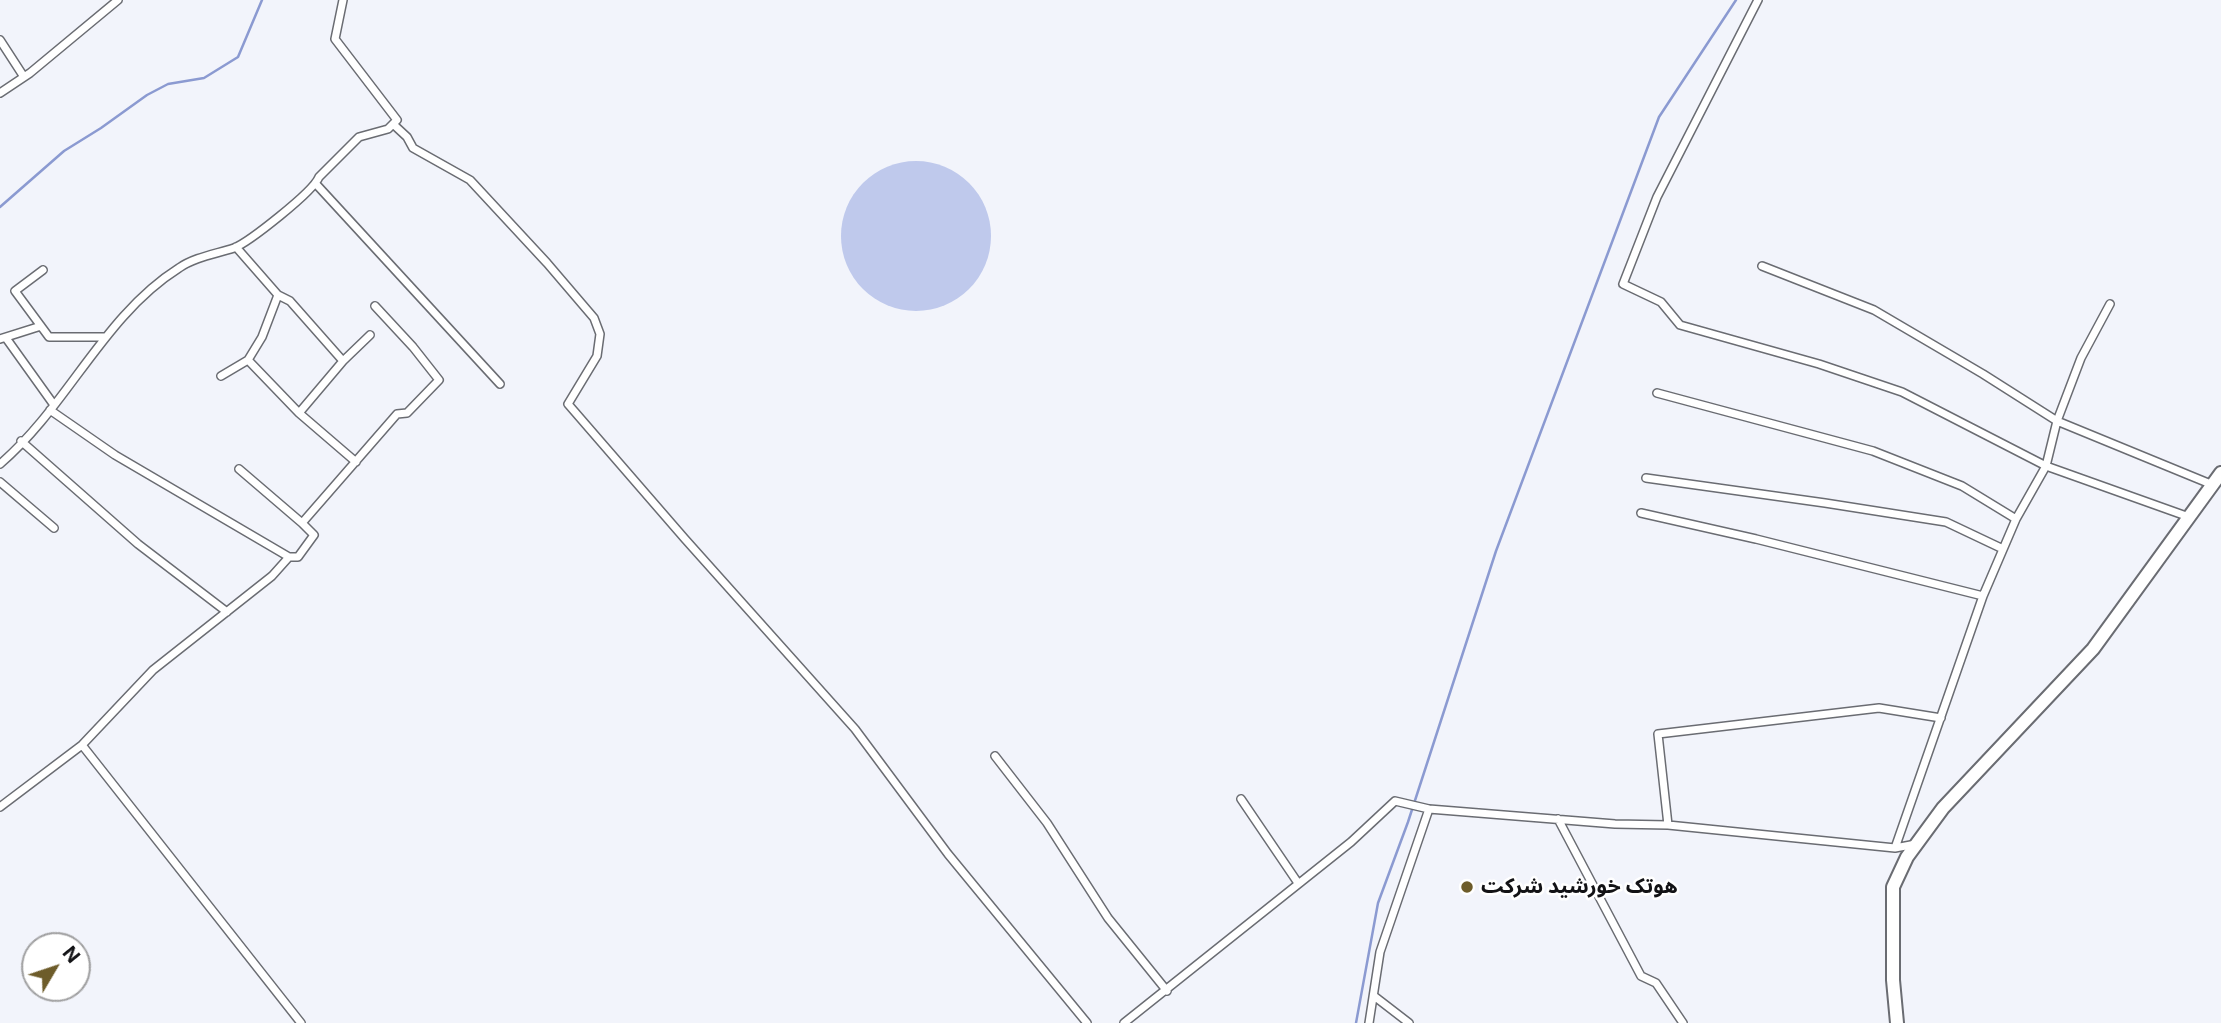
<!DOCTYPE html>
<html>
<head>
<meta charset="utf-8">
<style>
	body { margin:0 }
	#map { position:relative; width:2221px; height:1023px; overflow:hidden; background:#f2f4fb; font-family:Inter,sans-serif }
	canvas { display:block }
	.north { position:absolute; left:21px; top:932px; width:70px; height:70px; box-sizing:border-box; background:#fff; border:2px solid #a0a0a1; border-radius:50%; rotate:51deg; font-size:19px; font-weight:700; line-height:28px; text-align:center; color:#121215 }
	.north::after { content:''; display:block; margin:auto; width:24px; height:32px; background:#6d5c2a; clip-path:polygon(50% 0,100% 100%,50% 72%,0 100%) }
</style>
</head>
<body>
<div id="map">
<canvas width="2221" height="1023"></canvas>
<div class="north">N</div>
</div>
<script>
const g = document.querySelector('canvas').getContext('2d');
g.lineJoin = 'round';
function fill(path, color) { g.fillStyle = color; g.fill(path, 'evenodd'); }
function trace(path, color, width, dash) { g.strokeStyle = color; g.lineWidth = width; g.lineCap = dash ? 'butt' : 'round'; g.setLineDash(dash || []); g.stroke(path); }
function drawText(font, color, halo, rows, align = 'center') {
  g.font = font + ' Inter,"Noto Sans Arabic",sans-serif'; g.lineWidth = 5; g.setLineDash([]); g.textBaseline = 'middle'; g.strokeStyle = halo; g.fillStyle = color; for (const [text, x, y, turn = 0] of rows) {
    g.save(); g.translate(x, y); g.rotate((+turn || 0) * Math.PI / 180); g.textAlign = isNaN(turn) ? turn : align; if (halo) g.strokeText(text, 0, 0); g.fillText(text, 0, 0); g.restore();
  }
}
const green = new Path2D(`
	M841 236a75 75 0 1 1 150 0a75 75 0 1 1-150 0Z`);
const stream = new Path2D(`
	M 0,207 L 64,151 L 101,128 L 147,95 L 168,84 L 204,78 L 238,57 L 262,0
	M 1356,1023 L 1378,903 L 1408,822 L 1496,551 L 1659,117 L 1736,0`);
const street = new Path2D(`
	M 1758,0 L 1657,197 L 1623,284 L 1661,302 L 1680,325 L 1819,364 L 1902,392 L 2046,466 L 2189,517
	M 0,40 L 24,77
	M 0,93 L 30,73 L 118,0
	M 393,124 L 407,137 L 413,148 L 470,180 L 547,263 L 594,318 L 600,334 L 597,356 L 568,404 L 685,539 L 855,729 L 948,854 L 1087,1023
	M 316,184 L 500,384
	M 236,247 L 278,295 L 290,301 L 343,361
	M 1762,266 L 1874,310 L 1983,374 L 2057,421 L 2213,485
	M 43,270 L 15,291 L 49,337 L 105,337
	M 6,338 L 54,405
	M 0,339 L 41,326
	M 248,360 L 299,413 L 356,462
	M 221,376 L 248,360 L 262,337 L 278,295
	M 1657,393 L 1873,451 L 1962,486 L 2016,519
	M 50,410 L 115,455 L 289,557
	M 299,413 L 343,361 L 370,335
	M 21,441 L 138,544 L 227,612
	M 0,464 C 68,406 103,316 179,268 C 195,257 216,254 234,248 C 249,242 313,192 319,177 L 359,137 L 388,129 L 397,120 L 335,39 L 343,0
	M 239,469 L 302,523
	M 1646,478 L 1825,503 L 1946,522 L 2003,549
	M 0,482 L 54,528
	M 1641,513 L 1756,539 L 1983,596
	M 82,745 L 301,1023
	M 995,756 L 1047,823 L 1108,918 L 1167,991
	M 1241,799 L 1298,883
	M 0,807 L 82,745 L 153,670 L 272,576 L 289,557 L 298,557 L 314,535 L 302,523 L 397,414 L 407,413 L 439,380 L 413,347 L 375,306
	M 1558,819 L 1641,976 L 1656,983 L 1683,1023
	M 1668,825 L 1658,734 L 1879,708 L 1941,718
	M 1895,848 L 1983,596 L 2016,519 L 2046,466 L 2057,421 L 2081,358 L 2110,304
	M 1374,996 L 1409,1023
	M 1124,1023 L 1351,842 L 1395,801 L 1429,809 L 1615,824 L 1668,825 L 1895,848 L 1916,844
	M 1369,1023 L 1380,952 L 1429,809`);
const highway = new Path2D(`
	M 1897,1023 L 1893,980 L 1893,887 L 1907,857 L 1943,808 L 2093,649 L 2221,473`);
const markers = [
	[1467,887,7,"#6d5c2a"]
];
const poiNames = [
	["هوتک خورشید شرکت",1481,887]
];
fill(green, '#bfc9ec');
trace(stream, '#8b9ad1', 2.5);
trace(street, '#6a6c72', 10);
trace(highway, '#6a6c72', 16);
trace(street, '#fff', 7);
trace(highway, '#fff', 12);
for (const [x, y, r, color] of markers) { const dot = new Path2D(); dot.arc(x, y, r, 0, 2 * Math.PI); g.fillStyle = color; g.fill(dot); trace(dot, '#fff', 2.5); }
drawText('bold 21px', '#121215', '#fff', poiNames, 'left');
</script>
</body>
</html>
